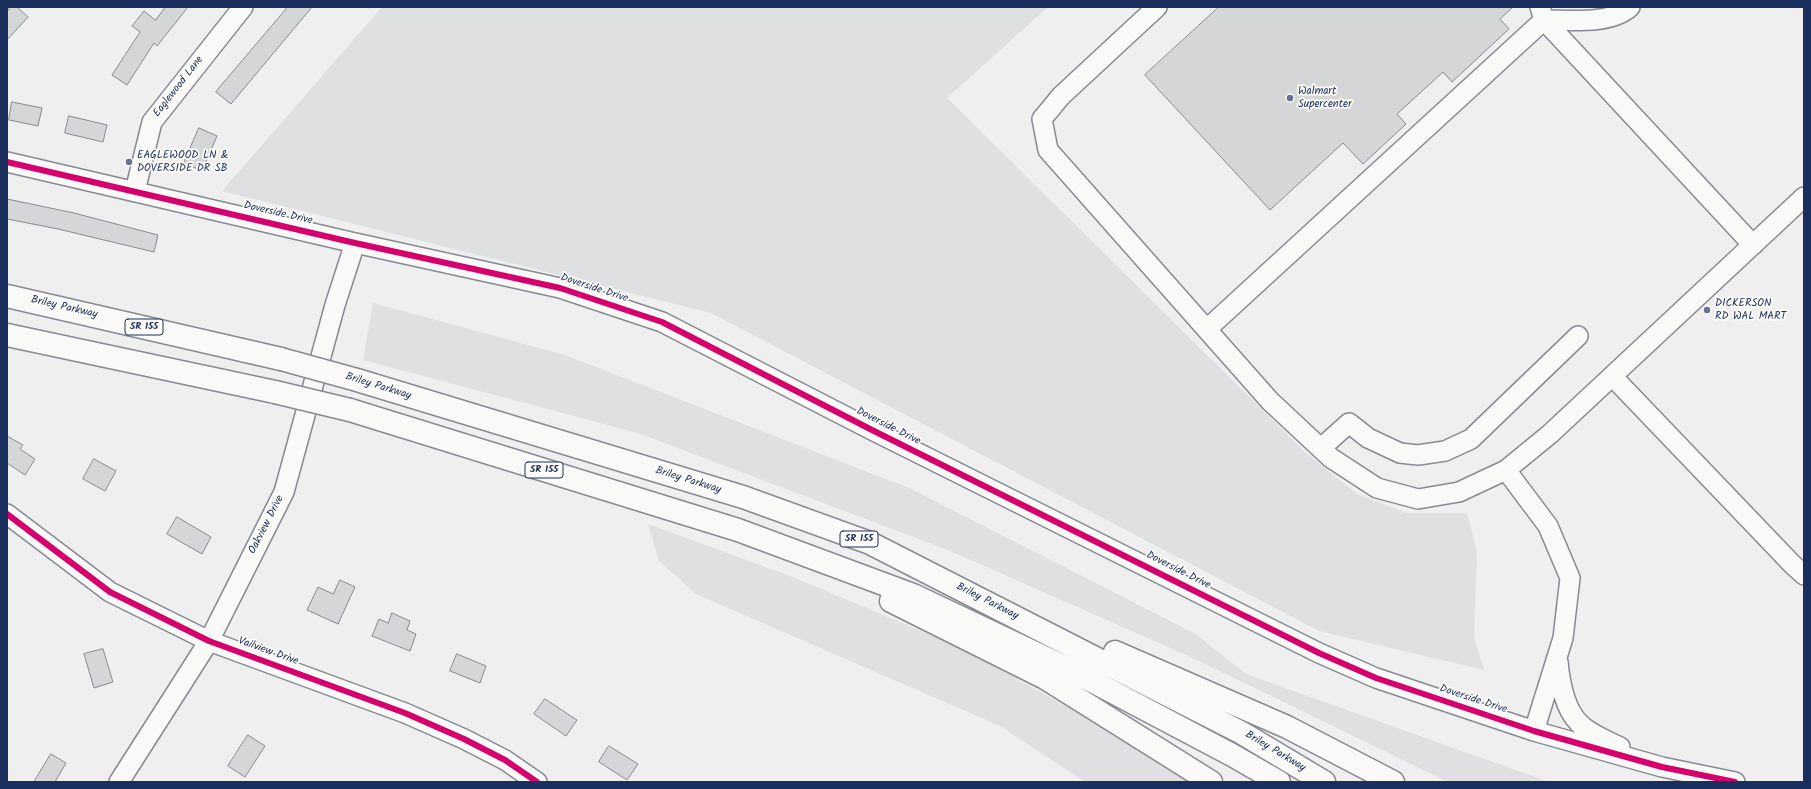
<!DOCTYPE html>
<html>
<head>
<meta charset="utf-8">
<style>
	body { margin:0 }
	#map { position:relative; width:1811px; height:789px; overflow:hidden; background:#efefef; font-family:Kalam,sans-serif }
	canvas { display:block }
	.frame { position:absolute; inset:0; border:8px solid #1b2f5e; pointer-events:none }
</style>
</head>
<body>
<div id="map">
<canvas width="1811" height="789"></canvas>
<div class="frame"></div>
</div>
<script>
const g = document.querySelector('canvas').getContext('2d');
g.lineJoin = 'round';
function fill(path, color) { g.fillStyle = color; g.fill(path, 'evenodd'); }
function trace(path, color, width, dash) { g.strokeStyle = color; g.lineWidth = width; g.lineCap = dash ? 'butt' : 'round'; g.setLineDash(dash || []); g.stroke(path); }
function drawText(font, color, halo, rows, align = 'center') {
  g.font = font + ' Kalam,sans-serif'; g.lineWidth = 3.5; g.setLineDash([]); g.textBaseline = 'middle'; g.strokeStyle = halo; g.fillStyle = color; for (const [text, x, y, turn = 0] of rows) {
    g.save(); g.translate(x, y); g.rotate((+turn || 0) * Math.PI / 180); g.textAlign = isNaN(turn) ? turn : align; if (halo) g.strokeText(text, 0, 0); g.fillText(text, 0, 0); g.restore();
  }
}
const green = new Path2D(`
	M 382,7 L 1048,7 L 947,98 L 1305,452 L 1357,494 L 1407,513 L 1467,513 L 1477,552 L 1474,638 L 1484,670 L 1319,631 L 711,313 L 222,191 Z
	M 373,303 L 565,355 L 909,488 L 1194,633 L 1246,674 L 1549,782 L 1448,782 L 1193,658 L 948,550 L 638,433 L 363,360 Z
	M 648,524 L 790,576 L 950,643 L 1085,716 L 1189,782 L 1085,782 L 1000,726 L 696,594 L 659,561 Z`);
const building = new Path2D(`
	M 11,7 L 17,7 L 28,17 L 7,40 L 7,12 Z
	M 166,7 L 188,7 L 157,46 L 154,43 L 127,85 L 112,75 L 140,32 L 132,26 L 144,11 L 155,20 Z
	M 288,7 L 312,7 L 231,104 L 216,92 Z
	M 1219,7 L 1513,7 L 1500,19 L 1509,29 L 1452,82 L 1443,72 L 1397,114 L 1406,124 L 1363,164 L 1343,143 L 1270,210 L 1145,75 Z
	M 12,102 L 42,108 L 38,126 L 9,120 Z
	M 69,116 L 107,125 L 103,142 L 65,133 Z
	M 199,128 L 217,136 L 202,171 L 184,163 Z
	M 7,199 L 74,213 L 158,235 L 154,252 L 58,229 L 7,219 Z
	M 7,436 L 23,445 L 20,449 L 35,459 L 25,475 L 7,463 Z
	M 94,459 L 116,471 L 105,491 L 83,479 Z
	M 177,517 L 211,537 L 202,554 L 167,534 Z
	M 340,580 L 355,587 L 338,624 L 307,610 L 318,587 L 333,594 Z
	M 392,613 L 410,621 L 407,630 L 416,634 L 410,651 L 372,636 L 379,619 L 388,623 Z
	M 103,649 L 113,682 L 94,688 L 84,654 Z
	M 457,654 L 486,666 L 480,683 L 450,671 Z
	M 545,699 L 577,720 L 566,736 L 534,714 Z
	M 248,735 L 265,746 L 245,777 L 228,766 Z
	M 609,746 L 638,764 L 627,780 L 599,762 Z
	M 51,754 L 66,763 L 55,782 L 34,782 Z`);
const minor = new Path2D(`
	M 1157,7 L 1061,96 L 1042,119 L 1048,150 L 1270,401 L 1331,458 L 1377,488 L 1418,499 L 1459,492 L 1506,470 L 1550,434 L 1804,197
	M 1540,7 L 1544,20 L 1753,245
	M 7,162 L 355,243 L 560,288 L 662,322 L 872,430 L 1319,653 L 1376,678 L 1534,731 L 1662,767 L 1735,782
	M 135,191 L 152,122 L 243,7
	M 1207,329 L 1544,20 C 1569,20 1610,25 1630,7
	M 1612,376 L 1792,564 L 1804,575
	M 1321,448 L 1349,423 L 1368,438 L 1400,453 L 1418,455 L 1445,451 L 1471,439 L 1578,336
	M 1506,470 L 1548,526 L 1570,578 L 1563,638 L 1534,731
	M 7,514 L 110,592 L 209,641 L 405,713 L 464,739 L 505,760 L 537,782
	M 1558,662 C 1560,682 1564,708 1579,723 C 1589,734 1606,740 1620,747
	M 119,782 L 209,641 L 284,492 L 335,305 L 355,243`);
const highway = new Path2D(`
	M 7,296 L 281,359
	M 7,335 L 275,392
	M 357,380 L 743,497 L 870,543 L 1242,733 L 1324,782
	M 350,410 L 738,530 L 913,595 L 1075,672 L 1232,755 L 1279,782
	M 891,601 L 1045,678 L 1211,782
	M 1115,652 L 1287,727 L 1393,782`);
const highwayBridge = new Path2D(`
	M 281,359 L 357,380
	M 275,392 L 350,410`);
const cycleway = new Path2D(`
	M 7,162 L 355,243 L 560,288 L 662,322 L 872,430 L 1319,653 L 1376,678 L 1534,731 L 1662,767 L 1735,782
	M 7,514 L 110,592 L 209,641 L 405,713 L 464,739 L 505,760 L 537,782`);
const markers = [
	[1290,98,4,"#657291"],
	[129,162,4,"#657291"],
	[1707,310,4,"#657291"]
];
const shields = [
	[144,327,38],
	[544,470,38],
	[859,539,38]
];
const shieldNames = [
	["SR 155",144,327],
	["SR 155",544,470],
	["SR 155",859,539]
];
const streetNames = [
	["Eaglewood Lane",179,87,-52],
	["Doverside Drive",278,214,13],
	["Doverside Drive",594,289,18],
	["Briley Parkway",64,308,13],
	["Briley Parkway",378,387,17],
	["Doverside Drive",888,427,27],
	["Briley Parkway",688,481,17],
	["Oakview Drive",267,525,-63],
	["Doverside Drive",1178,571,27],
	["Briley Parkway",987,602,27],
	["Vailview Drive",268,652,20],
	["Doverside Drive",1473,700,18],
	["Briley Parkway",1275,752,31]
];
const poiNames = [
	["Walmart",1298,92],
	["Supercenter",1298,105],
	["EAGLEWOOD LN &",137,156],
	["DOVERSIDE DR SB",137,169],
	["DICKERSON",1715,304],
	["RD WAL MART",1715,317]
];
fill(green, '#dee0e2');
fill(building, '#d5d6d8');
trace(building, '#868a93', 1);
trace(minor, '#868a93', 22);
trace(highway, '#868a93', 25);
trace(minor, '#f9f9f8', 19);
trace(highway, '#f9f9f8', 22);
trace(highwayBridge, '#868a93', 25, []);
trace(highwayBridge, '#f9f9f8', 22);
trace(cycleway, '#d6006c', 6);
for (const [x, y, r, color] of markers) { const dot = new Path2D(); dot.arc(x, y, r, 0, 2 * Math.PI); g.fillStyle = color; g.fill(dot); trace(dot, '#fdfcf7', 1.5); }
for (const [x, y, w] of shields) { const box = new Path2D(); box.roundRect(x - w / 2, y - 8, w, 16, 3); g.fillStyle = '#fdfcf7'; g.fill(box); trace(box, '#1b2f5e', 1); }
drawText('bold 10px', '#1b2f5e', null, shieldNames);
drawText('11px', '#1b2f5e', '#fdfcf7', streetNames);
drawText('11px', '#1b2f5e', '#fdfcf7', poiNames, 'left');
</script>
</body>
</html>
